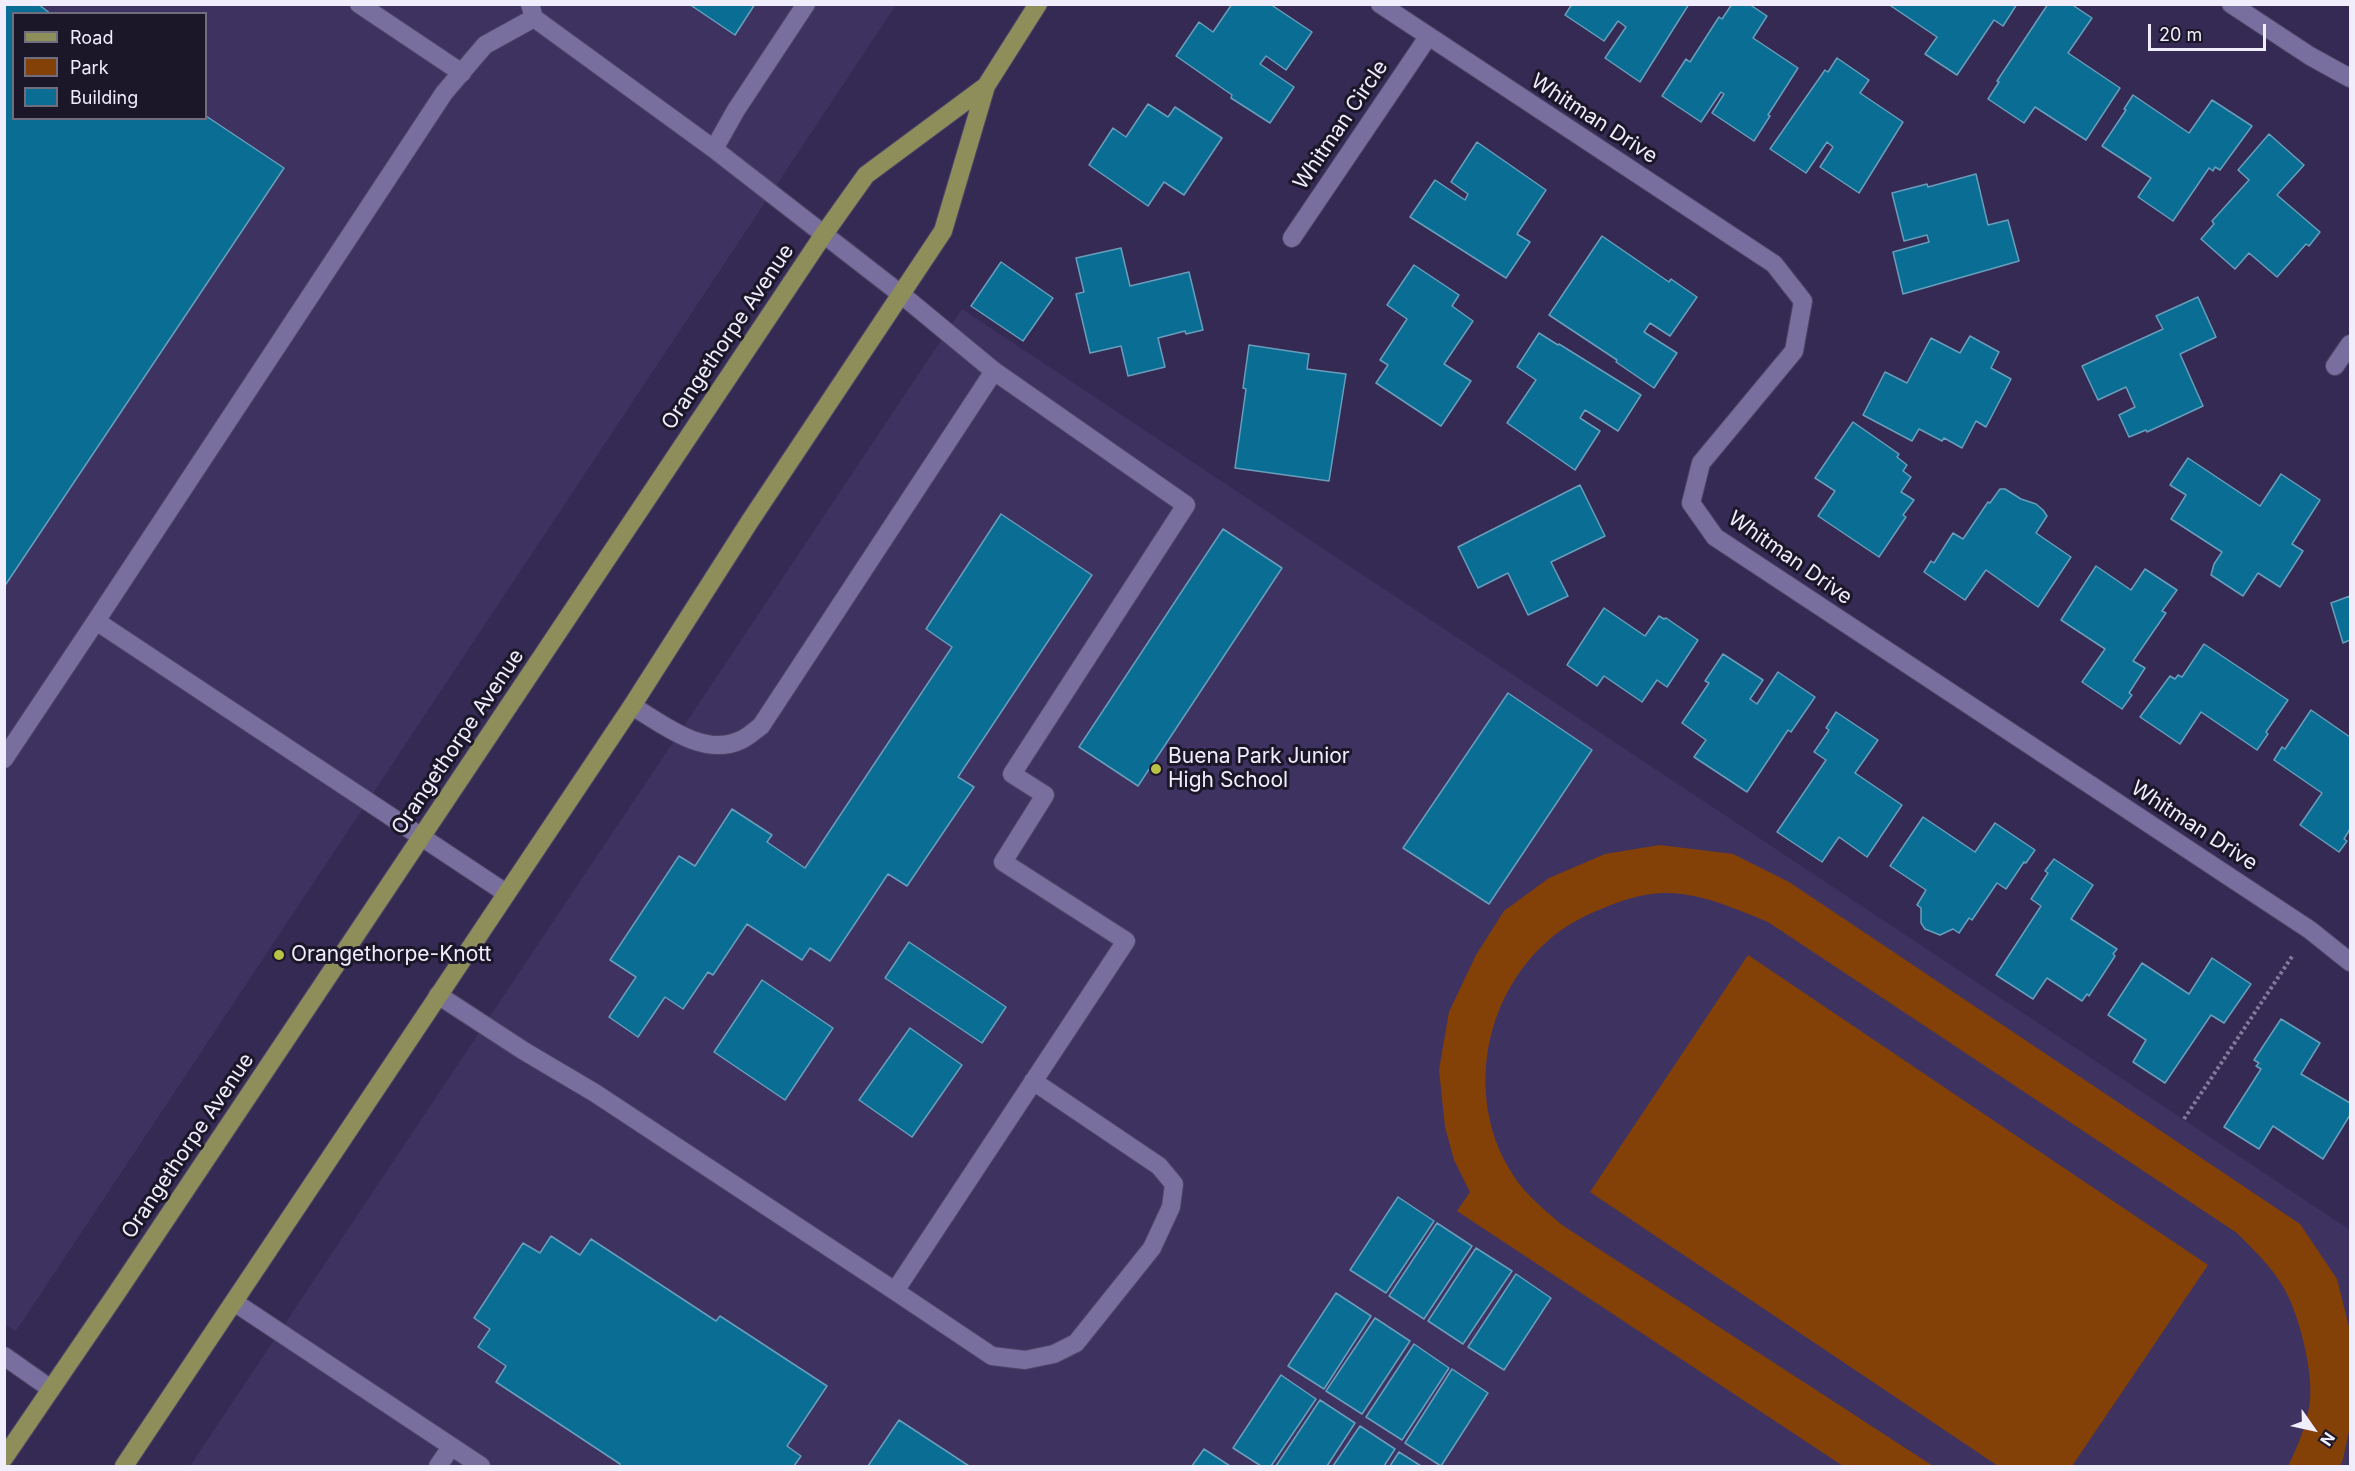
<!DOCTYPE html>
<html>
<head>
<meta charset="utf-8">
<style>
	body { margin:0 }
	#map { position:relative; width:2355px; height:1471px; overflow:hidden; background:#342a53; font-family:Inter,sans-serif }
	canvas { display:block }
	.frame { position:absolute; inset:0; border:6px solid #f0edfd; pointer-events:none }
	.legend { position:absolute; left:12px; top:12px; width:195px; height:108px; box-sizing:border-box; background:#1b1729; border:2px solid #706d7e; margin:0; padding:8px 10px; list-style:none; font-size:18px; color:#f0edfd }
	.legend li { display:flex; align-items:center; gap:12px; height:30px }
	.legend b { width:30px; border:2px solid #706d7e }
	.north { position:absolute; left:2283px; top:1399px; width:60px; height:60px; -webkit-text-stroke:4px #1b1729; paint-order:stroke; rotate:124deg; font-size:16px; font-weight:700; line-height:24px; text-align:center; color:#f0edfd }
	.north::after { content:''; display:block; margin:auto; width:21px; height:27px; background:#f0edfd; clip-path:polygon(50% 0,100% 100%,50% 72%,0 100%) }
	.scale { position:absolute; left:2148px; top:24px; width:118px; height:27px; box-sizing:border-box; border:3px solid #f0edfd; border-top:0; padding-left:8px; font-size:18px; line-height:21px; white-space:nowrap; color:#f0edfd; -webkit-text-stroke:4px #1b1729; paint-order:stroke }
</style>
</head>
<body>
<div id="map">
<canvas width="2355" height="1471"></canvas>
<div class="frame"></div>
<ul class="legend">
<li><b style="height:8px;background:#8e8e5a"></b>Road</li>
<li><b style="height:16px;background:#844107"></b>Park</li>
<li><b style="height:16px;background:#0a6d94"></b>Building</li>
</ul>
<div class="north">N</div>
<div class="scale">20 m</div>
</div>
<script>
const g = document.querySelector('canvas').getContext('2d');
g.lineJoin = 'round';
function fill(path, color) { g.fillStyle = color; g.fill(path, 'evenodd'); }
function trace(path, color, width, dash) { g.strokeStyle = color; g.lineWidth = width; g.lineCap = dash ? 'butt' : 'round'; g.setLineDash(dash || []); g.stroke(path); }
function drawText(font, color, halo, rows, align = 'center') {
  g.font = font + ' Inter,sans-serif'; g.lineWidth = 6; g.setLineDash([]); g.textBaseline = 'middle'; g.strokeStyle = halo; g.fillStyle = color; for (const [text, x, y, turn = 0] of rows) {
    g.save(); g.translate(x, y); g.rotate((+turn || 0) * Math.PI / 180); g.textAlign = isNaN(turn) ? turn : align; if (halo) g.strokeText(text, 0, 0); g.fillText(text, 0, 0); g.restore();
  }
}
const built = new Path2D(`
	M 4,5 L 896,5 L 16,1331 L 4,1324 ZM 14,14 L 206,14 L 206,118 L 14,118 Z
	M 962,309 L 2350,1230 L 2350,1466 L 190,1466 Z`);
const green = new Path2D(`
	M 1660,845 L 1733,854 L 1789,882 L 2300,1224 L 2337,1279 L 2350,1331 L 2350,1426 L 2343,1459 L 2340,1466 L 2288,1466 C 2298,1446 2307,1424 2310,1401 C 2313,1373 2301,1324 2289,1298 C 2278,1273 2256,1252 2237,1233 L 1768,922 C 1736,909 1704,894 1668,893 C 1643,892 1617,902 1594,912 C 1498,952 1457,1074 1507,1165 C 1521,1191 1540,1206 1562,1225 L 1933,1466 L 1843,1466 L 1457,1211 L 1470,1192 L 1454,1160 L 1445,1127 L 1439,1070 L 1449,1012 L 1476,955 L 1504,911 L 1549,878 L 1605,854 Z
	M 1748,955 L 2208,1265 L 2072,1466 L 1998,1466 L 1590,1192 Z`);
const building = new Path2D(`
	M 4,4 L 38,4 L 51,14 L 14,14 L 14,118 L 206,118 L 206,116 L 284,168 L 4,587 Z
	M 689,4 L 755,4 L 735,35 Z
	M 1232,4 L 1270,4 L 1312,32 L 1286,70 L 1266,56 L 1260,64 L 1294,87 L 1270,123 L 1231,98 L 1232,95 L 1176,56 L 1199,22 L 1213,32 Z
	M 1572,4 L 1689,4 L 1640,82 L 1605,58 L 1626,27 L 1618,21 L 1604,41 L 1565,15 Z
	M 1732,4 L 1749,4 L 1767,16 L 1753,38 L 1798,68 L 1768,115 L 1770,116 L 1754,141 L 1712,113 L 1724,94 L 1721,92 L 1701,122 L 1662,96 L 1686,59 L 1690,62 L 1719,17 L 1722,19 Z
	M 1888,4 L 2017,4 L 2003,26 L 1994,20 L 1957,75 L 1925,54 L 1937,37 Z
	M 2048,4 L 2071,4 L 2092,18 L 2068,53 L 2120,88 L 2086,140 L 2035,107 L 2024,123 L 1988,99 L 1999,82 L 1997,81 Z
	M 1837,58 L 1869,80 L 1860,93 L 1903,122 L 1859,193 L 1820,167 L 1833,147 L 1827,142 L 1806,173 L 1770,149 L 1825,70 L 1828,72 Z
	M 2133,95 L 2189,133 L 2212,100 L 2252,126 L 2220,170 L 2215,167 L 2213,171 L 2209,168 L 2173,221 L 2138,197 L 2151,178 L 2102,146 L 2126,110 L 2124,109 Z
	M 1148,104 L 1168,117 L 1175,107 L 1222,138 L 1184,195 L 1164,182 L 1148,206 L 1089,165 L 1113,128 L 1126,137 Z
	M 2269,134 L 2304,165 L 2277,195 L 2320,232 L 2309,246 L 2306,244 L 2277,277 L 2249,253 L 2235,269 L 2201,239 L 2214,224 L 2212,221 L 2249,180 L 2238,170 Z
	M 1477,142 L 1546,190 L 1517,234 L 1530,242 L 1506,278 L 1410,217 L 1435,180 L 1465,200 L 1468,194 L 1451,182 Z
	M 1976,174 L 1988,225 L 2008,220 L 2019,261 L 1903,294 L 1893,252 L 1929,242 L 1927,235 L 1904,241 L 1892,193 L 1927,184 L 1928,187 Z
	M 1602,236 L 1669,282 L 1671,279 L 1697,297 L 1670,336 L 1650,323 L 1644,332 L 1677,353 L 1654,388 L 1616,362 L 1617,360 L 1549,315 Z
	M 1121,248 L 1130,286 L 1189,272 L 1203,330 L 1186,334 L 1185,331 L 1158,338 L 1165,367 L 1128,376 L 1121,346 L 1090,353 L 1076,294 L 1084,292 L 1076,258 Z
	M 1001,262 L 1053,298 L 1023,341 L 971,306 Z
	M 1414,265 L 1459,295 L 1452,306 L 1473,321 L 1444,364 L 1471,381 L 1441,426 L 1376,383 L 1388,365 L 1380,360 L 1407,319 L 1387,305 Z
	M 2198,297 L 2216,337 L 2180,354 L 2203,406 L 2147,432 L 2146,430 L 2129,437 L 2119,415 L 2135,407 L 2126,387 L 2098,400 L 2082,366 L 2163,329 L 2156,316 Z
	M 1539,333 L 1558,345 L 1559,344 L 1641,395 L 1618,431 L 1585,410 L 1580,418 L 1600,431 L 1575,470 L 1507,423 L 1536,380 L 1517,367 Z
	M 1970,336 L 1999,352 L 1991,368 L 2011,379 L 1986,427 L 1976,421 L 1962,448 L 1944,438 L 1942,441 L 1919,429 L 1912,441 L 1863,415 L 1885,372 L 1907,383 L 1931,338 L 1960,353 Z
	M 1249,345 L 1309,354 L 1307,369 L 1346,374 L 1329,481 L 1235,468 L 1246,389 L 1243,388 Z
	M 1853,422 L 1899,454 L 1897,457 L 1907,465 L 1903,471 L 1911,477 L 1901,492 L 1914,500 L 1903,515 L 1906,517 L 1879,557 L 1818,516 L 1835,491 L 1815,478 Z
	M 2188,458 L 2260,506 L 2281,474 L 2320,500 L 2292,544 L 2303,551 L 2280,587 L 2258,573 L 2243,596 L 2211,575 L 2214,564 L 2222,552 L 2171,519 L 2186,495 L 2170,485 Z
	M 1580,485 L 1605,536 L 1551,562 L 1568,596 L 1528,615 L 1508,573 L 1478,588 L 1458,547 Z
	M 2000,489 L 2005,489 L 2021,499 L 2036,504 L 2043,510 L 2047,516 L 2036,533 L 2071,557 L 2038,607 L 1986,570 L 1965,600 L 1924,572 L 1931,561 L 1934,563 L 1953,533 L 1963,539 L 1988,502 L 1990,503 Z
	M 1001,514 L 1092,575 L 958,777 L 974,787 L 907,886 L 888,874 L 830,961 L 810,948 L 802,960 L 747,924 L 713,975 L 708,972 L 683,1009 L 665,997 L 638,1037 L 609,1017 L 636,977 L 610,960 L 679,856 L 695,866 L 732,809 L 772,835 L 767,842 L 805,868 L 952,647 L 926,629 Z
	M 1223,529 L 1282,568 L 1138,786 L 1079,747 Z
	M 2096,566 L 2131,590 L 2145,569 L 2177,590 L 2162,611 L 2166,613 L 2133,661 L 2145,668 L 2129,693 L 2132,695 L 2122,709 L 2082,682 L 2105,649 L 2061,620 Z
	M 2350,596 L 2350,640 L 2343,643 L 2331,603 Z
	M 1604,608 L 1645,636 L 1659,616 L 1664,619 L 1666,618 L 1698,640 L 1667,687 L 1657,680 L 1642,702 L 1604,676 L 1597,686 L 1567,665 Z
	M 2204,644 L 2288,700 L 2266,732 L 2268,734 L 2257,750 L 2201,712 L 2180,744 L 2140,717 L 2170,676 L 2175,679 L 2178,675 L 2182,677 Z
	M 1723,654 L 1763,680 L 1750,699 L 1757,704 L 1778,672 L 1815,697 L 1791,732 L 1788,730 L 1747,792 L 1694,757 L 1706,740 L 1682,723 L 1709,683 L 1705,681 Z
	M 1508,693 L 1592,750 L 1489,904 L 1403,848 Z
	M 2311,710 L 2350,737 L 2350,829 L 2344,839 L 2347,841 L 2339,852 L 2300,825 L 2322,793 L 2274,760 L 2282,747 L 2285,749 Z
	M 1836,712 L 1878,740 L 1855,773 L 1902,805 L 1867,857 L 1839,837 L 1822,862 L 1777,832 L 1826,760 L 1814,752 L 1829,730 L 1826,728 Z
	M 1923,817 L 1975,852 L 1995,823 L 2035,850 L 2026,863 L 2024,862 L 2006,889 L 1997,883 L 1972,920 L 1969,918 L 1959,933 L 1953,929 L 1940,935 L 1925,929 L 1921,923 L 1921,908 L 1917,905 L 1926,890 L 1890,866 Z
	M 2054,859 L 2093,885 L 2071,919 L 2117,949 L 2113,954 L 2115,956 L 2089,996 L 2087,994 L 2082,1001 L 2047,978 L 2033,999 L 1996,975 L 2041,906 L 2031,899 L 2048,873 L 2045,871 Z
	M 909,942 L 1006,1007 L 982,1043 L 885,978 Z
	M 2212,958 L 2251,984 L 2224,1023 L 2211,1015 L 2165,1083 L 2133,1062 L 2146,1040 L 2108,1015 L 2142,963 L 2189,994 Z
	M 762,980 L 833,1028 L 785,1100 L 714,1052 Z
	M 2281,1019 L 2320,1043 L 2301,1074 L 2350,1103 L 2350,1115 L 2323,1159 L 2273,1126 L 2259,1149 L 2224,1127 L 2261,1069 L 2256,1066 L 2259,1063 L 2254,1060 Z
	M 910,1028 L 962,1065 L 912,1137 L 859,1100 Z
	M 1398,1197 L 1434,1221 L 1386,1293 L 1350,1270 Z
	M 1437,1223 L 1472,1246 L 1424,1319 L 1389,1296 Z
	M 551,1236 L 580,1255 L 591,1239 L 716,1321 L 720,1316 L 827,1386 L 787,1446 L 801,1456 L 794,1466 L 619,1466 L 620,1464 L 496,1382 L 506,1366 L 478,1347 L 490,1329 L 474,1318 L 523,1243 L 540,1253 Z
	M 1476,1248 L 1512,1271 L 1463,1344 L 1428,1321 Z
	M 1516,1274 L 1551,1298 L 1504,1370 L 1468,1347 Z
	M 1336,1293 L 1371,1316 L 1324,1389 L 1288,1366 Z
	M 1375,1318 L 1410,1341 L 1362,1414 L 1326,1391 Z
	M 1414,1344 L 1449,1368 L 1402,1440 L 1366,1417 Z
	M 1452,1369 L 1488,1393 L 1441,1466 L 1405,1443 Z
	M 1281,1375 L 1316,1399 L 1271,1466 L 1261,1466 L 1233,1448 Z
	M 1320,1400 L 1355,1423 L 1327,1466 L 1276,1466 Z
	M 899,1420 L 969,1466 L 868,1466 Z
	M 1360,1426 L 1395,1449 L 1384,1466 L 1333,1466 Z
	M 1204,1449 L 1230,1466 L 1192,1466 Z
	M 1399,1452 L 1421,1466 L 1390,1466 Z`);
const path = new Path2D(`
	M 2184,1119 L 2293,955`);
const minor = new Path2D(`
	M 359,4 L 462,73
	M 1380,4 L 1774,264 L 1803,301 L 1794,351 L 1701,463 L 1691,503 L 1715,537 L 2310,930 L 2350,962
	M 2231,4 L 2310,56 L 2350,78
	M 714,149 L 736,110 L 806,4
	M 1292,238 L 1428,37
	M 2335,366 L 2350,344
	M 96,621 L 444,93 L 485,45 L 534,18
	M 632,706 C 663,724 703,758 741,740 C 748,737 754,731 761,726 L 994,371
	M 4,759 L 96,621 L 506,893
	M 438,995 L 524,1051 L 595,1093 L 895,1291 L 1126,941 L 1003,862 L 1045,795 L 1012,774 L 1186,505 L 994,371 L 902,295 L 714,149 L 534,18 L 530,4
	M 895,1291 L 992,1356 L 1025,1360 L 1054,1354 L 1076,1343 L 1152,1248 L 1171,1207 L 1174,1184 L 1159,1166 L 1033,1081
	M 234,1302 L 481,1466
	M 4,1356 L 51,1389
	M 438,1466 L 451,1447`);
const major = new Path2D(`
	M 4,1458 L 116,1294 L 824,234 L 866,175 L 986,86
	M 124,1466 L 632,706 L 750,521 L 943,231 L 986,86 L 1038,4`);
const markers = [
	[1156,769,6,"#b9c146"],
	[279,955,6,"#b9c146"]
];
const streetNames = [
	["Whitman Drive",1594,119,33],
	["Whitman Circle",1341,125,-56],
	["Orangethorpe Avenue",728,337,-56],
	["Whitman Drive",1790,558,35],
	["Orangethorpe Avenue",458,742,-56],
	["Whitman Drive",2194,826,33],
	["Orangethorpe Avenue",188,1146,-56]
];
const poiNames = [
	["Buena Park Junior",1168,757],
	["High School",1168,781],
	["Orangethorpe-Knott",291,955]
];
fill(built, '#3e3261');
fill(green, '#844107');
fill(building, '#0a6d94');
trace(building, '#689ebc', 1.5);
trace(minor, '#4f4667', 20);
trace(major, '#4f4667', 20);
trace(path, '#827b9a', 4, [3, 3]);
trace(minor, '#786f9e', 18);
trace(major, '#8e8e5a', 18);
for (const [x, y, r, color] of markers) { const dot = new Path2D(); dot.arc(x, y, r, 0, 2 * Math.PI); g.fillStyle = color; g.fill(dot); trace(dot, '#1b1729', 2); }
drawText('21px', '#f0edfd', '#1b1729', streetNames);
drawText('21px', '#f0edfd', '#1b1729', poiNames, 'left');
</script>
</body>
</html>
